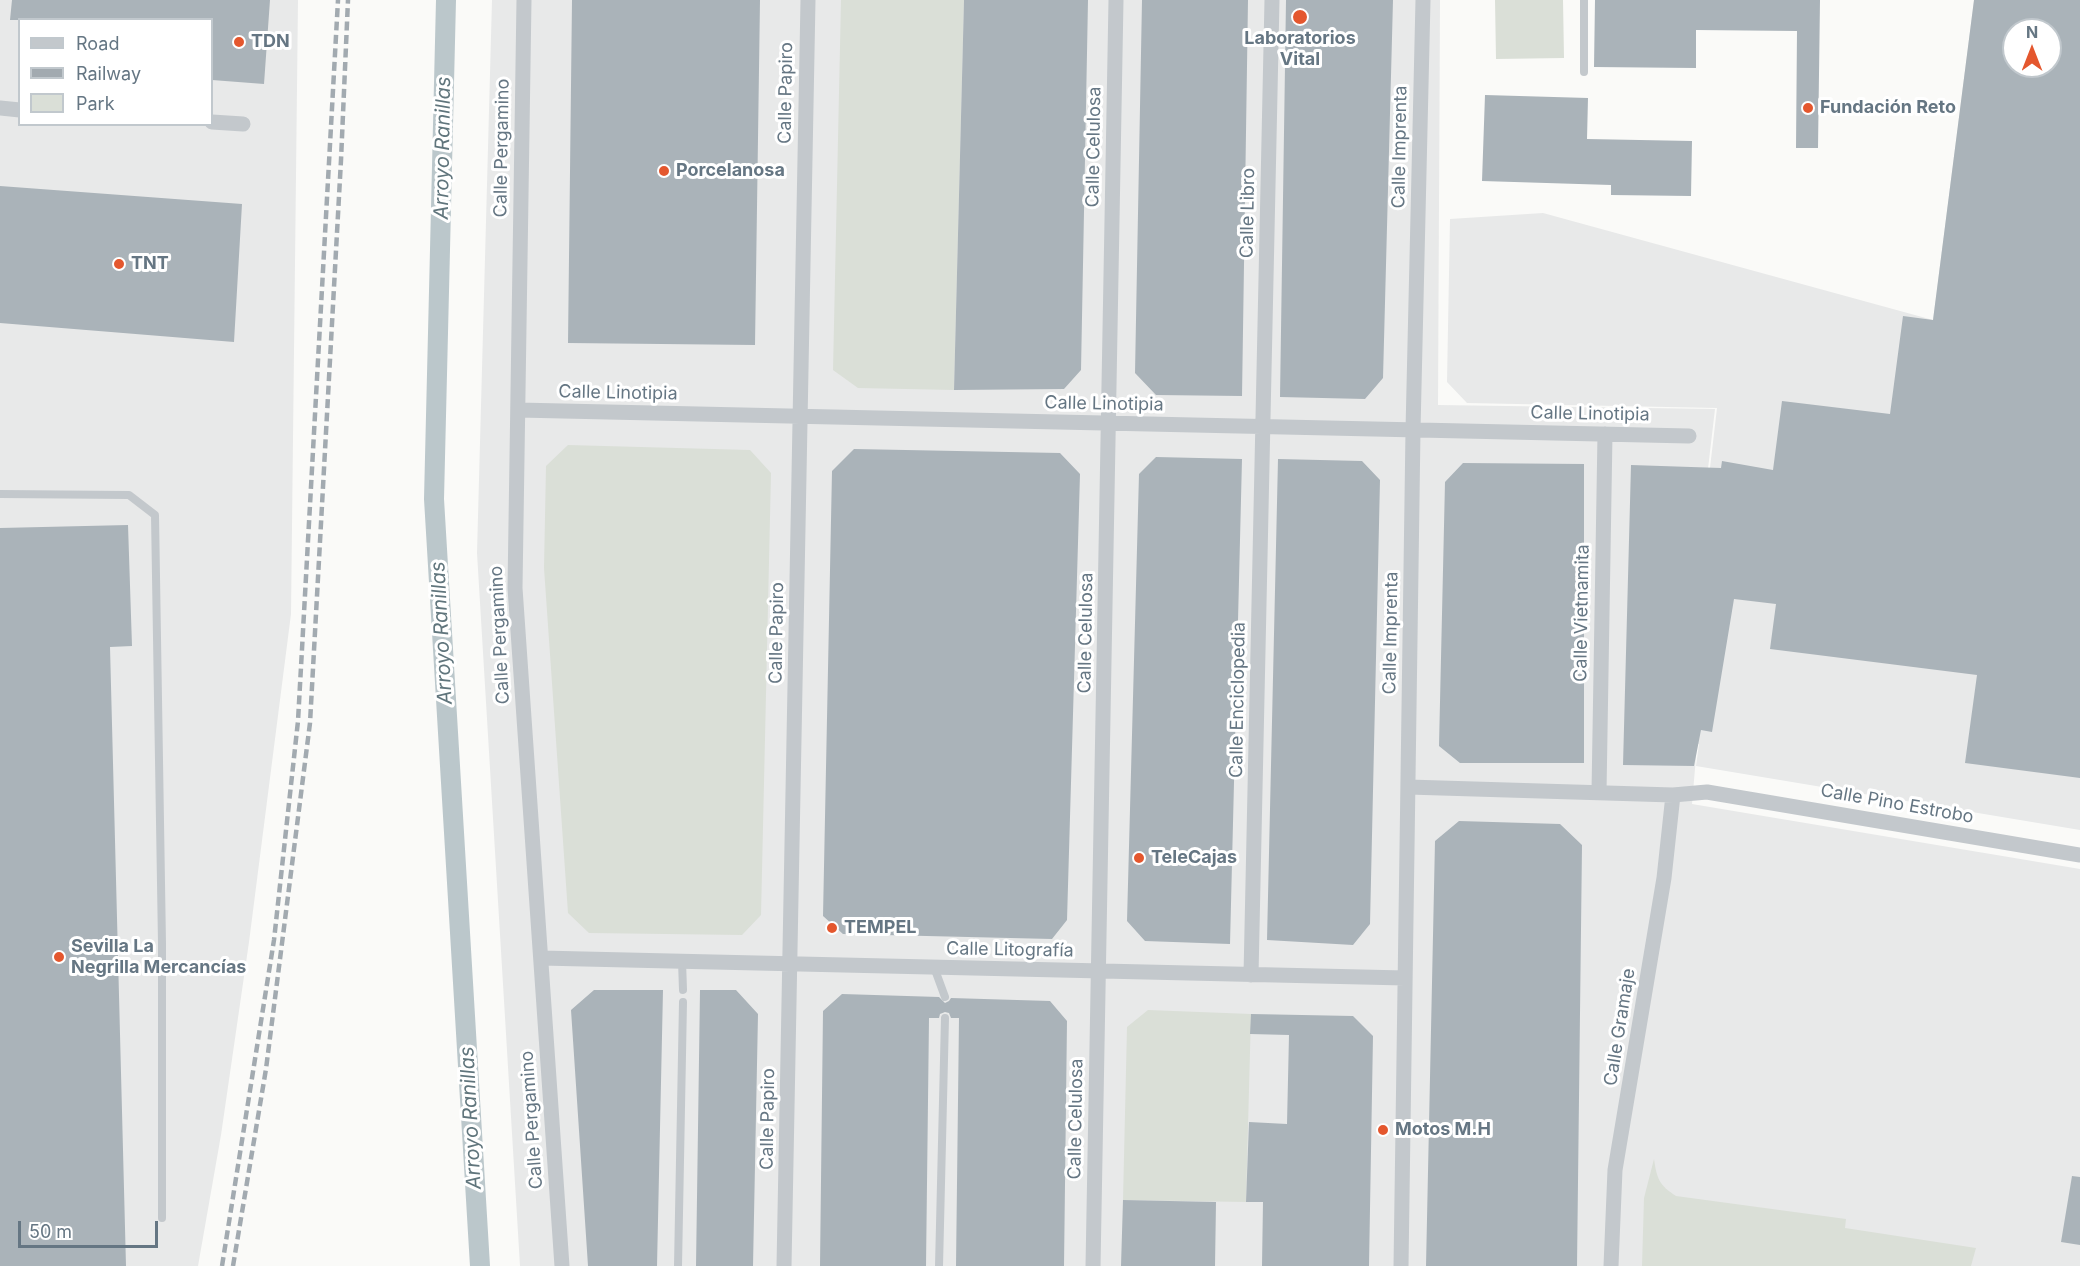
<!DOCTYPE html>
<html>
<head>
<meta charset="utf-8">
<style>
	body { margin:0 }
	#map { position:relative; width:2080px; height:1266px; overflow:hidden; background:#fafaf8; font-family:Inter,sans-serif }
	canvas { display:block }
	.legend { position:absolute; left:18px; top:18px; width:195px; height:108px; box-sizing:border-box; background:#fff; border:2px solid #c1c8cd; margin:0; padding:8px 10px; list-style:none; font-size:18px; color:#657683 }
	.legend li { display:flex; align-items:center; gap:12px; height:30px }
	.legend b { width:30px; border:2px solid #c1c8cd }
	.north { position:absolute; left:2002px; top:18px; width:60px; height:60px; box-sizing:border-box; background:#fff; border:2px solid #c1c8cd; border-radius:50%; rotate:0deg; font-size:16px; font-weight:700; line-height:24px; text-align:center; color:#657683 }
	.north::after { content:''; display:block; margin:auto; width:21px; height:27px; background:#e4572e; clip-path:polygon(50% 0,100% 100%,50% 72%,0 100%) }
	.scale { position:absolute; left:18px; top:1221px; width:140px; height:27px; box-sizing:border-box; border:3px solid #657683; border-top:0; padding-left:8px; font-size:18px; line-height:21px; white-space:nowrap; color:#657683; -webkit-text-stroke:4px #fff; paint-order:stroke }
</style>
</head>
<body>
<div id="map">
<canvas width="2080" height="1266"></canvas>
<ul class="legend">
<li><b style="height:8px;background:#c3c8cc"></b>Road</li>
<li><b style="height:8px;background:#a2aab0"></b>Railway</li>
<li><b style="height:16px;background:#dadfd7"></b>Park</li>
</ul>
<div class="north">N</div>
<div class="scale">50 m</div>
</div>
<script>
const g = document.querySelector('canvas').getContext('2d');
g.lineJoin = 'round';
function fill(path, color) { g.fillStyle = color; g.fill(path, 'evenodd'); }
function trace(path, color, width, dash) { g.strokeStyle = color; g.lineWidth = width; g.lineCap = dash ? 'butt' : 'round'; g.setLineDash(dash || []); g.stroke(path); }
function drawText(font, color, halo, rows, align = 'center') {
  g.font = font + ' Inter,sans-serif'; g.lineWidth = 6; g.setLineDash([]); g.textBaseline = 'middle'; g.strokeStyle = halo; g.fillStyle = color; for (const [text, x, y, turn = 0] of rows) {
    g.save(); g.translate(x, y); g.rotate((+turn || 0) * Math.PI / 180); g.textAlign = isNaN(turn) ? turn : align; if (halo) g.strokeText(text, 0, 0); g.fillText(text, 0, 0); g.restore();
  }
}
const built = new Path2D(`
	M 0,0 L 298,0 L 291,614 L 249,942 L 221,1135 L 198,1266 L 0,1266 ZM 20,20 L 212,20 L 212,124 L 20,124 Z
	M 492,0 L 1440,0 L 1438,405 L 1715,409 L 1676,741 L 1697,745 L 1692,804 L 2080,869 L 2080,1266 L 520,1266 L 477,553 Z
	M 1974,0 L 2080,0 L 2080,830 L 1696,766 L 1699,744 L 1678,741 L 1717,408 L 1467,403 L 1447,382 L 1450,219 L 1543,213 L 1933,320 ZM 2014,30 L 2050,30 L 2050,66 L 2014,66 Z`);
const green = new Path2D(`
	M 841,0 L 964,0 L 954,390 L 858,388 L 833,370 Z
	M 1495,0 L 1563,0 L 1564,58 L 1496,59 Z
	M 568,445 L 750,450 L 771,473 L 761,915 L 742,935 L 589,933 L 568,913 L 544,568 L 546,466 Z
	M 1148,1010 L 1251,1014 L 1246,1202 L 1123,1200 L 1127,1027 Z
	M 1654,1159 C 1657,1179 1659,1185 1676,1196 L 1846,1219 L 1845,1228 L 1976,1248 L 1971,1266 L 1642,1266 L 1644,1198 Z`);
const canal = new Path2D(`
	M 446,0 L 434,499 L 480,1266`);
const building = new Path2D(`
	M 12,0 L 270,0 L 264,84 L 212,80 L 212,20 L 10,20 Z
	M 572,0 L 760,0 L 755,345 L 568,343 Z
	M 964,0 L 1088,0 L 1081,370 L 1064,389 L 954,390 Z
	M 1142,0 L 1248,0 L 1242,396 L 1156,395 L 1135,373 Z
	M 1286,0 L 1393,0 L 1383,378 L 1365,399 L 1280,397 Z
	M 1595,0 L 1820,0 L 1818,148 L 1796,148 L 1797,31 L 1696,30 L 1696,68 L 1594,67 Z
	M 1974,0 L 2080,0 L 2080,778 L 1965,763 L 1977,675 L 1770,649 L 1776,604 L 1734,599 L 1712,732 L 1701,730 L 1694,766 L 1623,765 L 1631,465 L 1721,468 L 1722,461 L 1773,470 L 1782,401 L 1890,414 L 1903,316 L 1933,320 ZM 2014,30 L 2050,30 L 2050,66 L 2014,66 Z
	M 1485,95 L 1588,98 L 1587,139 L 1692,141 L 1691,196 L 1611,195 L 1611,185 L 1482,181 Z
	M 0,186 L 242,204 L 234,342 L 0,323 Z
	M 854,449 L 1060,453 L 1080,474 L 1067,920 L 1052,939 L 843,934 L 823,916 L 832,471 Z
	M 1156,457 L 1242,459 L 1230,944 L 1145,941 L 1127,921 L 1139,474 Z
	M 1278,459 L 1362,461 L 1380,480 L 1370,924 L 1353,945 L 1267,940 Z
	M 1463,463 L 1584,464 L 1584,763 L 1460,763 L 1439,746 L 1445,482 Z
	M 128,525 L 132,646 L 110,647 L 126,1266 L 0,1266 L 0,528 Z
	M 1459,821 L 1560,824 L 1582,845 L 1577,1266 L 1426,1266 L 1435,841 Z
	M 594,990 L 663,990 L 657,1266 L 588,1266 L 571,1010 Z
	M 700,990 L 736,990 L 758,1014 L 753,1266 L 696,1266 Z
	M 842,994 L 939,997 L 945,1003 L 949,1001 L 951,998 L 1050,1001 L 1067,1021 L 1064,1266 L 956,1266 L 959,1018 L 951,1018 L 949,1013 L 945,1012 L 940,1014 L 939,1018 L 929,1018 L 926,1266 L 820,1266 L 823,1011 Z
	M 1251,1014 L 1353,1016 L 1373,1036 L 1369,1266 L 1262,1266 L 1263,1202 L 1246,1202 L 1249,1122 L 1287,1124 L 1289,1035 L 1250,1034 Z
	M 2072,1176 L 2080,1177 L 2080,1245 L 2061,1242 Z
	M 1123,1200 L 1216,1202 L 1215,1266 L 1121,1266 Z`);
const lane = new Path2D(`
	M 1584,0 L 1584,72
	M 0,494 L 129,495 L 155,515 L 162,944 L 162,1218
	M 682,961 L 683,990
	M 934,967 L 945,997
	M 678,1266 L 683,1002
	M 939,1266 L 945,1018`);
const street = new Path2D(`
	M 524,0 L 515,588 L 562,1266
	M 0,108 L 20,110
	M 212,122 L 243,124
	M 518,410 L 1689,436
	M 1408,787 L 1673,795 L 1707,792 L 2080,855
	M 1599,792 L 1605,434
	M 541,958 L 1405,978
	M 1251,975 L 1272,0
	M 784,1266 L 808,0
	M 1093,1266 L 1116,0
	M 1401,1266 L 1413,430 L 1423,0
	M 1611,1266 L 1615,1170 L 1664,878 L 1673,795`);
const rail = new Path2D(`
	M 222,1266 L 274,940 L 298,721 L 338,0
	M 233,1266 L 266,1069 L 310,723 L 341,160 L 348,0`);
const markers = [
	[1300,17,8,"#e4572e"],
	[239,42,6,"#e4572e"],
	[1808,108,6,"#e4572e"],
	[664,171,6,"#e4572e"],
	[119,264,6,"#e4572e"],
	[1139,858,6,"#e4572e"],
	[832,928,6,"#e4572e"],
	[59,957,6,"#e4572e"],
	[1383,1130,6,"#e4572e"]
];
const poiNames = [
	["Laboratorios",1300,39,"center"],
	["Vital",1300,60,"center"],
	["TDN",251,42],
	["Fundación Reto",1820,108],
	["Porcelanosa",676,171],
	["TNT",131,264],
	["TeleCajas",1151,858],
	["TEMPEL",844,928],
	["Sevilla La",71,947],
	["Negrilla Mercancías",71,968],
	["Motos M.H",1395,1130]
];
const streetNames = [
	["Calle Papiro",786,93,-89],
	["Calle Celulosa",1094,147,-89],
	["Calle Imprenta",1400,147,-89],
	["Calle Pergamino",502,148,-89],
	["Calle Libro",1248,213,-89],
	["Calle Linotipia",618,393,1],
	["Calle Linotipia",1104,404,1],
	["Calle Linotipia",1590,414,1],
	["Calle Vietnamita",1582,613,-89],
	["Calle Papiro",777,633,-89],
	["Calle Celulosa",1086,633,-89],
	["Calle Imprenta",1391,633,-89],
	["Calle Pergamino",500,635,-93],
	["Calle Enciclopedia",1238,700,-89],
	["Calle Pino Estrobo",1897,804,10],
	["Calle Litografía",1010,950,1],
	["Calle Gramaje",1620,1027,-81],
	["Calle Papiro",768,1119,-89],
	["Calle Celulosa",1076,1119,-89],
	["Calle Pergamino",532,1120,-94]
];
const waterNames = [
	["Arroyo Ranillas",443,148,-89],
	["Arroyo Ranillas",442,633,-93],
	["Arroyo Ranillas",471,1118,-93]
];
fill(built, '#e8e9e9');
fill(green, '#dadfd7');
trace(canal, '#bbc7cb', 20);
fill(building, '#aab3b9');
trace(lane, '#c3c8cc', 8);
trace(street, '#c3c8cc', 15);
trace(rail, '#a2aab0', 4.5, [9, 4.5]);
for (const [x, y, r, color] of markers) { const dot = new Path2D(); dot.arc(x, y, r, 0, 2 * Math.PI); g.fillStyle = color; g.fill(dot); trace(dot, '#fff', 2); }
drawText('bold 18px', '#657683', '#fff', poiNames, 'left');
drawText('18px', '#657683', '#fff', streetNames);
drawText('italic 20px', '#60757c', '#fff', waterNames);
</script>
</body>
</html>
